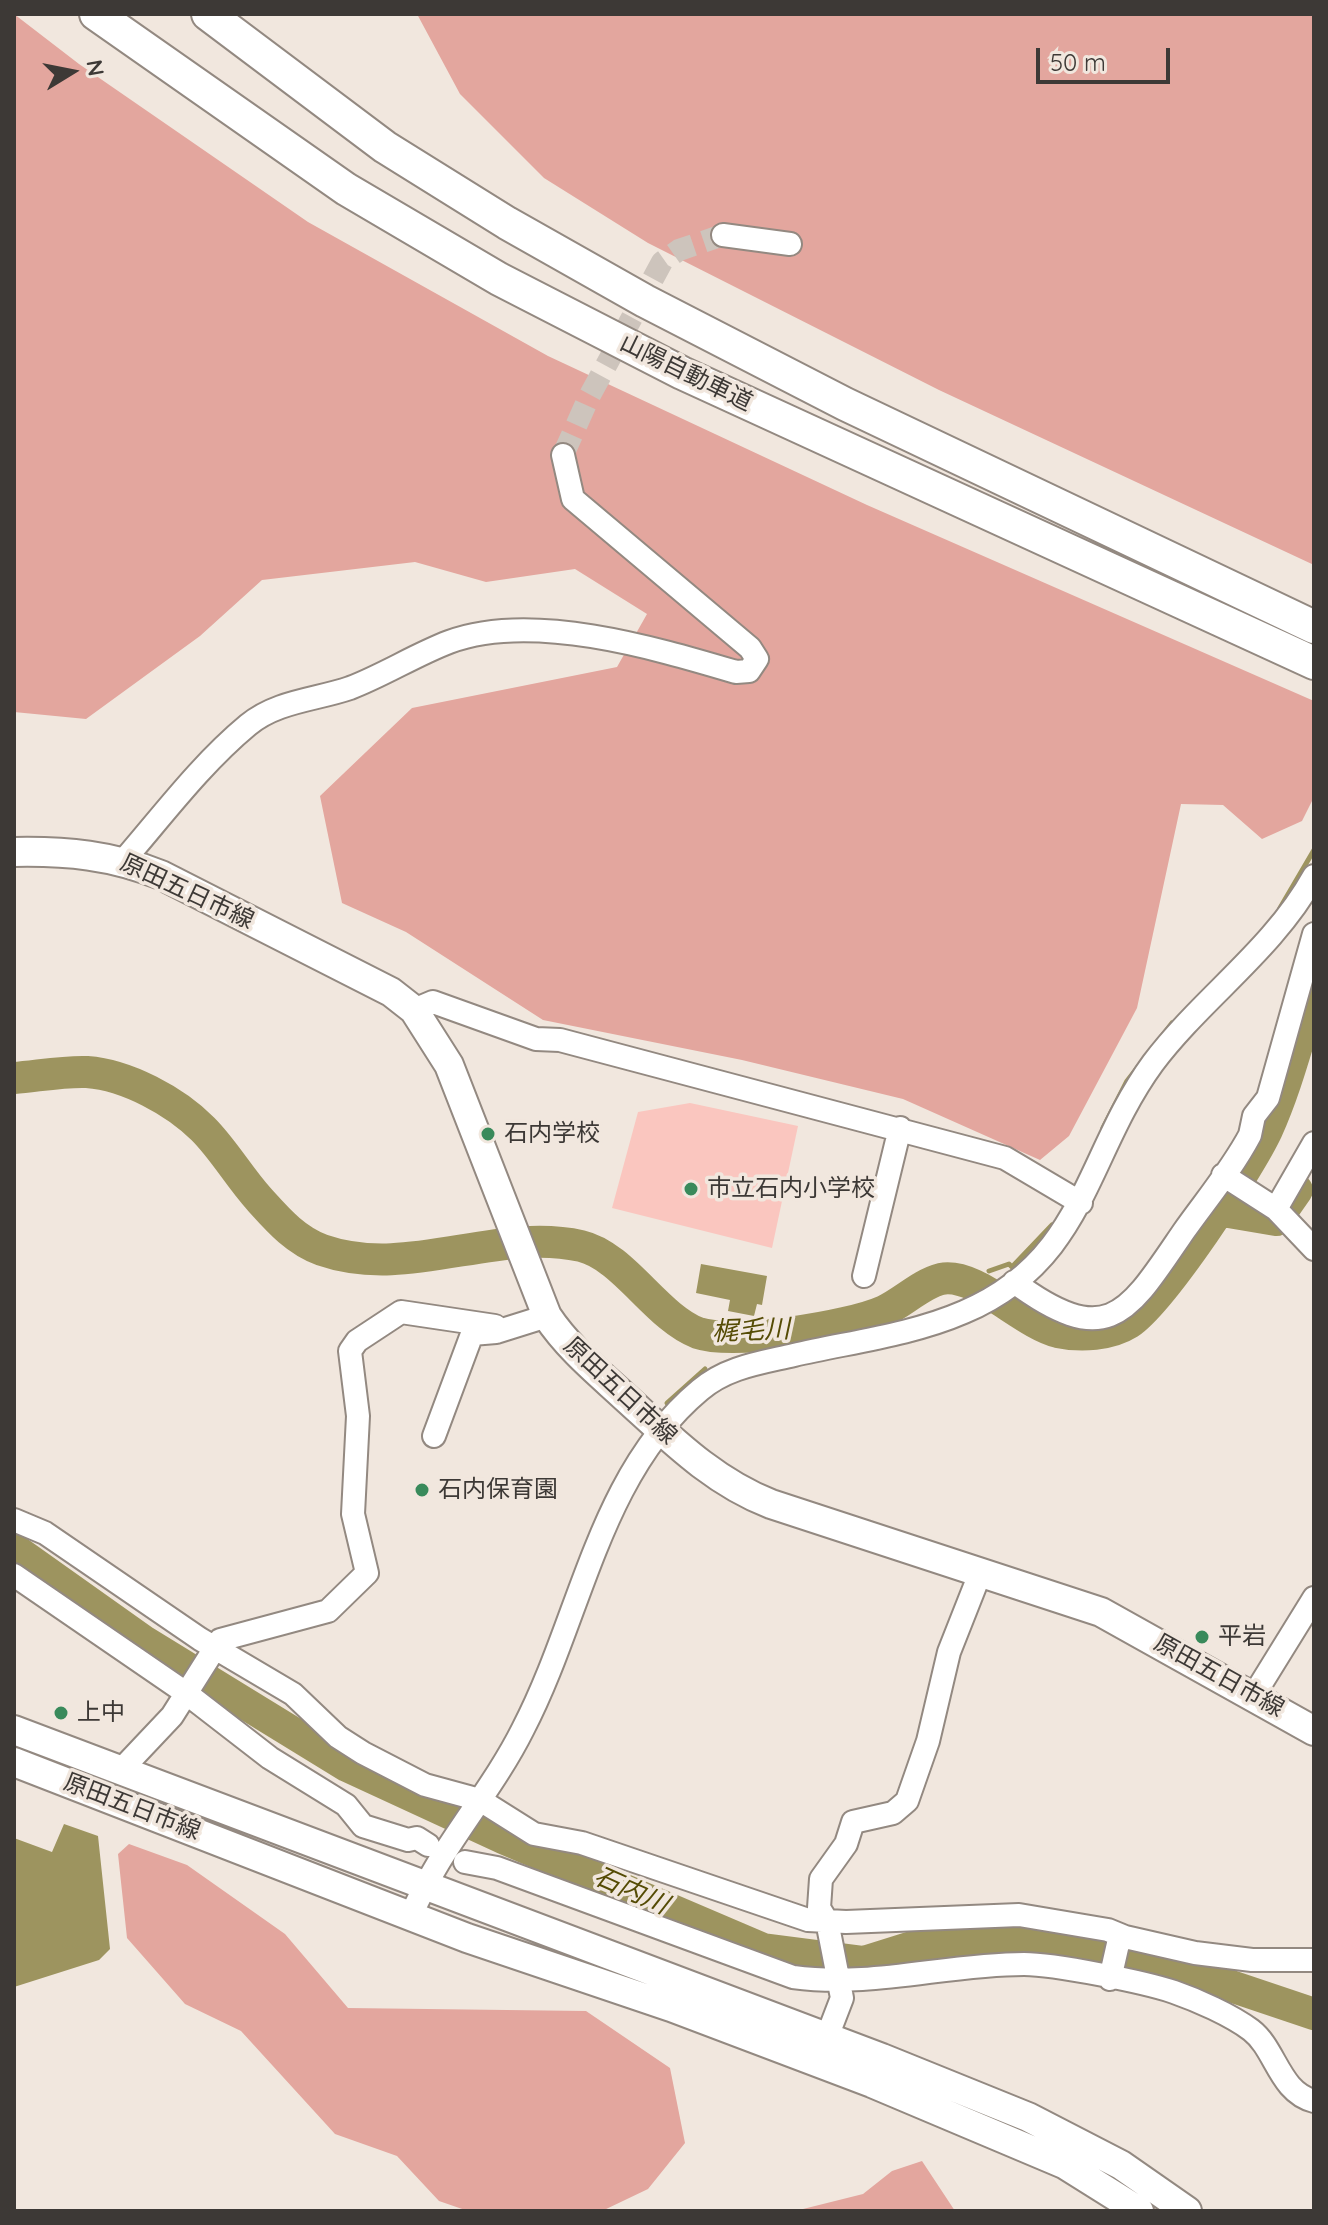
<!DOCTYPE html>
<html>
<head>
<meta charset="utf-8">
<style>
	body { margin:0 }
	#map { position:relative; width:1328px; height:2225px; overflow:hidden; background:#f1e7de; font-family:Quicksand,sans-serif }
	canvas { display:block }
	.frame { position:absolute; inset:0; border:16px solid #3d3936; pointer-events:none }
	.north { position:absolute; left:32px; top:32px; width:80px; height:80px; -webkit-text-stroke:6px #f1e7de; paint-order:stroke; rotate:80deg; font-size:22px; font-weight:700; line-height:32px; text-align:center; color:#3d3936 }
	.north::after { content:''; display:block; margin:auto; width:28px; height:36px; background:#3d3936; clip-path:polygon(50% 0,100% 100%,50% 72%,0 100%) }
	.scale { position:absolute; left:1036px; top:48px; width:134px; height:36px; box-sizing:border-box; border:4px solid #3d3936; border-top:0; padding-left:10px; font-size:24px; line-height:28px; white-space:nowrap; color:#3d3936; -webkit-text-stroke:6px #f1e7de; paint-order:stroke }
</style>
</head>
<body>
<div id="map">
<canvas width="1328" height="2225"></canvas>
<div class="frame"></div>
<div class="north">N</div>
<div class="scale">50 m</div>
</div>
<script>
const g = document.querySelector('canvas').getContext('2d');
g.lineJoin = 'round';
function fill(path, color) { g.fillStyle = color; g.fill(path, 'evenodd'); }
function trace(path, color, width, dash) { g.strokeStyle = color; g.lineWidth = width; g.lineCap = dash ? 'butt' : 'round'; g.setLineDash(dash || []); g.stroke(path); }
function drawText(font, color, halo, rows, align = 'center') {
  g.font = font + ' Quicksand,"Noto Sans JP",sans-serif'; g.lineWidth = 7; g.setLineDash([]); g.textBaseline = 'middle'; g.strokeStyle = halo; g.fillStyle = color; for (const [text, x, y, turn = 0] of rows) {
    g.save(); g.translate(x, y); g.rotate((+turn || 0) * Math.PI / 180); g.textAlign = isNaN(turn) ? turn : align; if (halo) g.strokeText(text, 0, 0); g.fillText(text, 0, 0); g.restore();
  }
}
const green = new Path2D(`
	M 690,1103 L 798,1126 L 772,1248 L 612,1208 L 638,1112 Z`);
const forest = new Path2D(`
	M 14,14 L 79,64 L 308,222 L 548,356 L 867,505 L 1314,701 L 1314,797 L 1302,821 L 1262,839 L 1223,805 L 1181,804 L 1137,1008 L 1069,1136 L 1040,1160 L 903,1099 L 742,1060 L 543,1020 L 406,932 L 342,903 L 320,796 L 412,708 L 617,667 L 647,614 L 575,569 L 486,582 L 415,562 L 262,580 L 200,636 L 86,719 L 14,712 Z
	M 417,14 L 1314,14 L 1314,565 L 939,390 L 648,243 L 544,178 L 460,94 Z
	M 129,1844 L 187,1865 L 285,1934 L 348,2008 L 586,2011 L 670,2068 L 685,2143 L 648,2189 L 602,2211 L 468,2211 L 439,2201 L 397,2156 L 335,2134 L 241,2031 L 185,2004 L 127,1938 L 118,1854 Z
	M 922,2161 L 955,2211 L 795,2211 L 863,2194 L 892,2171 Z`);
const water = new Path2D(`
	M 701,1264 L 767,1276 L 762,1305 L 757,1304 L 754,1316 L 728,1311 L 730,1300 L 696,1293 Z
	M 64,1824 L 98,1836 L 110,1949 L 99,1960 L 14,1987 L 14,1838 L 52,1852 Z`);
const stream = new Path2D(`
	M 1280,908 L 1314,850
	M 1103,1128 L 1127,1081 L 1172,1023
	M 989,1271 L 1009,1264 L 1012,1267 L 1052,1225
	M 667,1403 L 705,1369`);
const river = new Path2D(`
	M 14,1078 C 38,1076 64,1071 87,1072 C 127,1075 175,1101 203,1129 C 224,1150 239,1177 259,1199 C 278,1220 295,1240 322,1250 C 408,1280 495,1227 581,1246 C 624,1256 656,1317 698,1333 C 734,1345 848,1327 884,1311 C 902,1303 921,1284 941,1279 C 976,1272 1022,1323 1058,1332 C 1081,1337 1110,1335 1129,1323 C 1162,1301 1249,1169 1267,1130 C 1287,1086 1299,1036 1314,991
	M 1217,1210 L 1276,1220 L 1297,1190
	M 14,1549 L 145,1642 L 347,1766 L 503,1838 L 763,1949 L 864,1962 L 915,1946 L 1008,1939 L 1118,1956 L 1195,1974 L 1314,2014`);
const minorTunnel = new Path2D(`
	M 563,455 L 589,397 L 662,262 L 679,250 L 723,235`);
const minor = new Path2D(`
	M 723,235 L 790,244
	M 124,860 C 163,815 201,764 248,725 C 277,701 315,700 350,688 C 384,675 415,655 449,642 C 531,611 655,648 736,672 L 749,671 L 757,659 L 750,648 L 573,499 L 563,455
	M 414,1010 L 433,1002 L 536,1039 L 560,1040 L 1005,1158 L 1081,1203
	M 1223,1175 L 1276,1209 L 1314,1249
	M 1276,1209 L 1314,1143
	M 864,1276 L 900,1128
	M 1014,1282 C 1109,1352 1128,1313 1184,1231 C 1206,1200 1232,1169 1250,1135 L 1254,1116 L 1268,1098 L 1314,934
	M 434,1436 L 472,1334 L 496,1332 L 547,1316
	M 14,1520 L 45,1533 L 200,1639 L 293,1694 L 338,1737 L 363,1753 L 425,1785 L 480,1800 L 534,1834 L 582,1843 L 808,1920 L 846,1922 L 1019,1915 L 1108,1930 L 1125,1937 L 1195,1953 L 1252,1960 L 1314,1960
	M 14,1575 L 186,1693 L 270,1758 L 346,1805 L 363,1826 L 408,1840 L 417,1838 L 428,1845
	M 1254,1695 L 1314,1598
	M 121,1770 L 172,1716 L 220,1640 L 328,1611 L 367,1573 L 353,1514 L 358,1416 L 350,1351 L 357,1341 L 401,1312 L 495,1326 L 496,1332
	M 465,1862 L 497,1868 L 793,1977 C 872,1988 946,1964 1024,1964 C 1054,1964 1145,1982 1174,1992 C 1197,2000 1231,2015 1251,2030 C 1276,2049 1279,2092 1314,2101
	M 411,1916 C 439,1848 490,1795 523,1729 C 581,1618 599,1474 700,1390 C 727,1367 760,1363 794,1355 C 850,1342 911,1335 964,1312 C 1086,1260 1085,1156 1153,1063 C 1203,997 1273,950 1314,876
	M 1110,1979 L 1120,1935
	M 827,2037 L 842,1998 L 827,1921 L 819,1908 L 821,1879 L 846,1844 L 853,1822 L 893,1813 L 907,1801 L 928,1741 L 949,1652 L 981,1571`);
const major = new Path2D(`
	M 14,852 C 67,851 111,855 161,875 L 391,992 L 414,1010 L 449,1065 L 547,1316 C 569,1349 599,1373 628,1400 C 672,1440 714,1482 771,1504 L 1101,1612 L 1314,1731
	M 14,1730 L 882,2058 L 1028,2117 L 1121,2165 L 1187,2211
	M 14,1762 L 467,1938 L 671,2007 L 872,2083 L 1064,2164 L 1139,2211`);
const highway = new Path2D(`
	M 96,14 L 346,189 L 499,279 L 682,373 L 1314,663
	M 208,14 L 385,147 L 507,223 L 645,301 L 845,404 L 1314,627`);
const markers = [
	[488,1134,8,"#398a5b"],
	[691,1189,8,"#398a5b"],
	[422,1490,8,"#398a5b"],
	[1202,1637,8,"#398a5b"],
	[61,1713,8,"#398a5b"]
];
const streetNames = [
	["山陽自動車道",686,373,26],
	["原田五日市線",187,892,25],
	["原田五日市線",620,1391,43],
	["原田五日市線",1219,1676,29],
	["原田五日市線",132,1807,21]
];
const poiNames = [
	["石内学校",504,1134],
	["市立石内小学校",707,1189],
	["石内保育園",438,1490],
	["平岩",1218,1637],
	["上中",77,1713]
];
const waterNames = [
	["梶毛川",751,1331,-2],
	["石内川",631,1891,24]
];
fill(green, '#fac6bf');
fill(forest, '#e3a69e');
fill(water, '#9d945f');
trace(stream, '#9d945f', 5);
trace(river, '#9d945f', 32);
trace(minorTunnel, '#cdc4bc', 22, [22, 11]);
trace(minor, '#938981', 26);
trace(major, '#938981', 32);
trace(highway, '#938981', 36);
trace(minor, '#fff', 22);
trace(major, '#fff', 28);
trace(highway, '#fff', 32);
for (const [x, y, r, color] of markers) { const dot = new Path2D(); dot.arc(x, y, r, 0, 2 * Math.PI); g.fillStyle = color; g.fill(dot); trace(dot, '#f1e7de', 3); }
drawText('24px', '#3d3936', '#f1e7de', streetNames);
drawText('24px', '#3d3936', '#f1e7de', poiNames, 'left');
drawText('italic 26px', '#554b05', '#f1e7de', waterNames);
</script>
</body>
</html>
